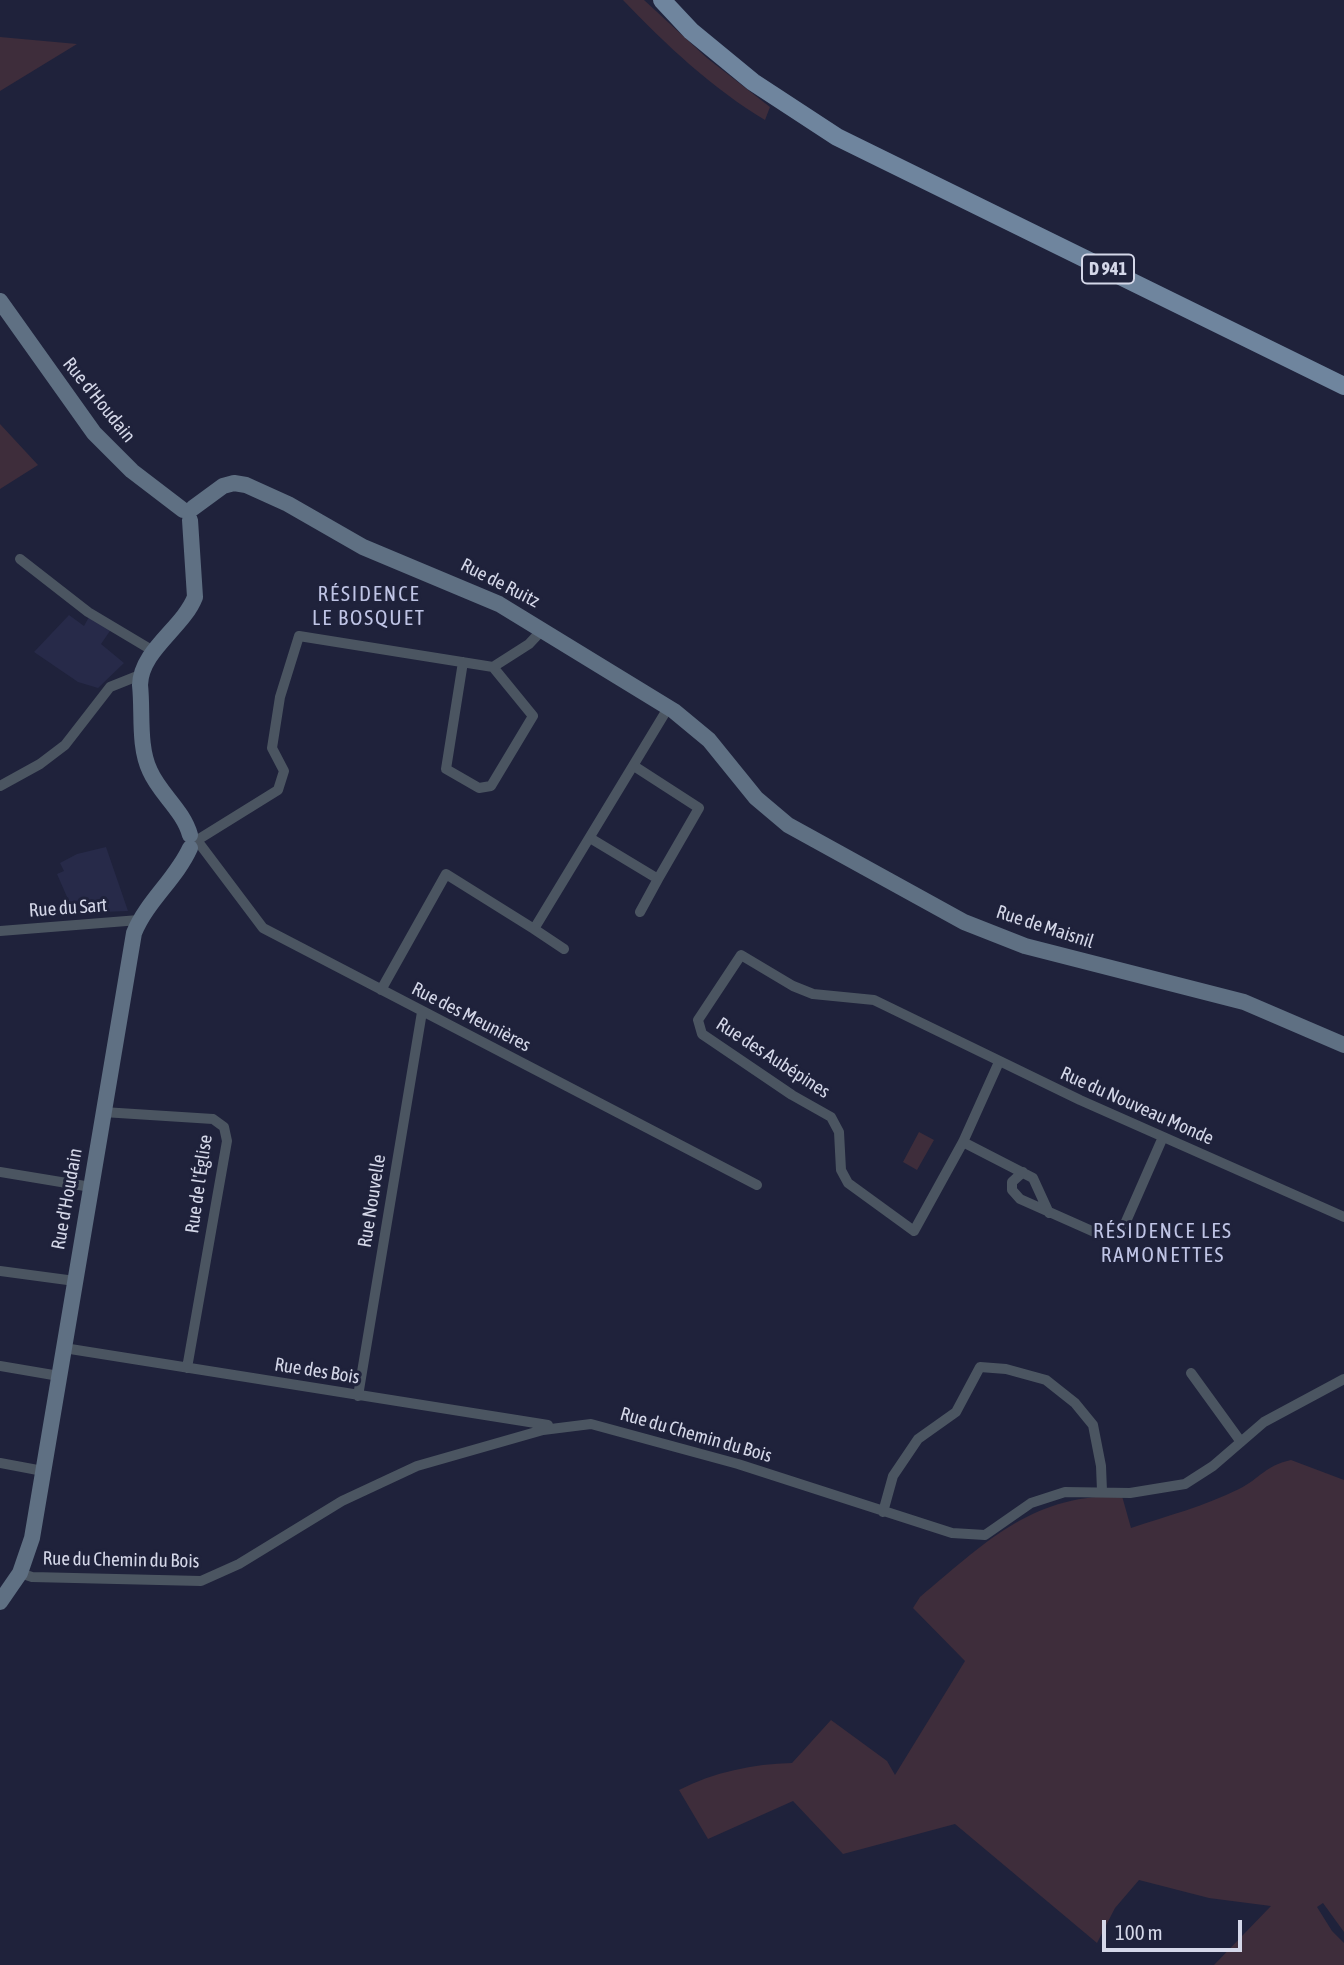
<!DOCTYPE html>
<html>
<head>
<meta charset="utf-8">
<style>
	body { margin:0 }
	#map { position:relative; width:1344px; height:1965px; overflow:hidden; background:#1f223b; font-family:"Asap Condensed",sans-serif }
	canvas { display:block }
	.scale { position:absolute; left:1102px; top:1920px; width:140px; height:32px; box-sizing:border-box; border:4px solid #d4d7e8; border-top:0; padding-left:9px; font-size:21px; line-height:24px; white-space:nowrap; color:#d4d7e8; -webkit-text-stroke:5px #1f223b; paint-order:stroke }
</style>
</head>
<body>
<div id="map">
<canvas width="1344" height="1965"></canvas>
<div class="scale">100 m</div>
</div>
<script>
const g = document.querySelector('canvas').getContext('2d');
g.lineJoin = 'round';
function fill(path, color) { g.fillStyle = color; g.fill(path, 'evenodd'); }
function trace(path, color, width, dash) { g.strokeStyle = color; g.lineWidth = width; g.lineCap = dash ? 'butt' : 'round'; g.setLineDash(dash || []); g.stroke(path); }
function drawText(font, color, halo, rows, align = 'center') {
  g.font = font + ' "Asap Condensed",sans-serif'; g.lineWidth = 6; g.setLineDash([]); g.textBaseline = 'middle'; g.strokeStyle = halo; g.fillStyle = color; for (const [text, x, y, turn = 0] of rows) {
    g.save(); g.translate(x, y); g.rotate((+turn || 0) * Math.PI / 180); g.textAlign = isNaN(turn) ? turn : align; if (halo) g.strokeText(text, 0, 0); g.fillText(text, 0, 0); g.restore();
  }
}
const built = new Path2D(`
	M 69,615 L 84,626 L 89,617 L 112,628 L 101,644 L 124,663 L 98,688 L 78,682 L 34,652 Z
	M 106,847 L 128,911 L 74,913 L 57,874 L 64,871 L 60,863 L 77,854 Z`);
const green = new Path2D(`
	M 623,0 L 644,0 L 707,58 L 770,107 L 765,120 C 713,89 665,44 623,0 Z
	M 0,37 L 77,44 L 0,91 Z
	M 0,424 L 38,465 L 0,489 Z
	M 919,1132 L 934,1140 L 917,1170 L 903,1162 Z
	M 1291,1460 L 1344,1480 L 1344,1932 L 1323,1903 L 1317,1907 L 1332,1931 L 1344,1943 L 1344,1965 L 1214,1965 L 1271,1906 L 1209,1898 L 1139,1880 L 1115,1908 L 1097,1943 L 955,1824 L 843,1854 L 793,1801 L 708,1839 L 679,1790 C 714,1772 753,1764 792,1763 L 831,1720 L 887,1761 L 895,1775 L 965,1661 L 913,1608 L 920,1597 C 985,1543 1031,1494 1122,1496 L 1131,1528 C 1167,1516 1205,1506 1239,1489 C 1261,1478 1264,1466 1291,1460 Z`);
const street = new Path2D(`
	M 20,559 L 88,612 L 155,652
	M 463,662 L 446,769 L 479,788 L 491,786 L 533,716 L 493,667
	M 0,786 L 40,764 L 65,745 L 110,687 L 140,675
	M 590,838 L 658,879 L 699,808 L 634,766
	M 199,839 L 278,790 L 284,771 L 272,748 L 280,697 L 299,636 L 493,667 L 529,644 L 543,629
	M 199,843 L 263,928 L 757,1185
	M 640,912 L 658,879
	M 534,929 L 564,949
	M 0,931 L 139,920
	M 381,990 L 446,874 L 534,929 L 668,708
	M 999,1062 L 963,1142 L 914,1231 L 848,1183 L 841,1170 L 839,1132 L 831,1117 L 792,1095 L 702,1034 L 698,1020 L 741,955 L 793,986 L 813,994 L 874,1000 L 1080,1100 L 1344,1217
	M 103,1112 L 213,1119 L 224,1127 L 227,1141 L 187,1368
	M 963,1142 L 1033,1178 L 1049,1213
	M 0,1172 L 91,1187
	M 1023,1172 L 1012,1182 L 1012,1190 L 1020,1199 L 1101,1235 L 1124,1226 L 1163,1137
	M 0,1271 L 75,1281
	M 64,1348 L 548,1425
	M 0,1366 L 59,1376
	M 1191,1373 L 1241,1442
	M 358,1396 L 422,1012
	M 0,1463 L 43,1471
	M 883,1512 L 893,1476 L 918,1439 L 956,1412 L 980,1367 L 1006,1369 L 1046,1380 L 1075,1403 L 1093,1425 L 1101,1466 L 1102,1491
	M 20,1573 L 32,1577 L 201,1581 L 239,1564 L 342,1501 L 417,1466 L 543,1430 L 591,1424 L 738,1464 L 952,1533 L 985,1535 L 1031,1503 L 1065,1492 L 1130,1493 L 1185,1484 L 1213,1466 L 1264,1422 L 1344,1379`);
const secondary = new Path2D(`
	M 0,301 L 94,433 L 132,471 L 183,510
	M 193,508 L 223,486 L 234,483 L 246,485 L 288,504 L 363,547 L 499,604 L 674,711 L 709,740 L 756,798 L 788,825 L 964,922 L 1025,946 L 1244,1002 L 1344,1045
	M 190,835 C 183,810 160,794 150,771 C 138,746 143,712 140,685 C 141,650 183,628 195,597 L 190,520
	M 0,1602 L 20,1573 L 32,1538 L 134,933 C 147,901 176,879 190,848`);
const primary = new Path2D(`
	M 662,0 L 691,31 L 753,82 L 837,137 L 1344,386`);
const shields = [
	[1108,269,52]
];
const shieldNames = [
	["D 941",1108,269]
];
const streetNames = [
	["Rue d'Houdain",99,400,51],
	["Rue de Ruitz",500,583,27],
	["Rue du Sart",68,908,-4],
	["Rue de Maisnil",1045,927,18],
	["Rue des Meunières",471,1017,27],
	["Rue des Aubépines",773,1058,33],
	["Rue du Nouveau Monde",1137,1106,24],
	["Rue de l'Église",199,1184,-82],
	["Rue d'Houdain",67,1199,-80],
	["Rue Nouvelle",372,1201,-81],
	["Rue des Bois",317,1371,9],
	["Rue du Chemin du Bois",696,1435,16],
	["Rue du Chemin du Bois",121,1560,1]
];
const neighbourhoodNames = [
	["RÉSIDENCE",369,594],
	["LE BOSQUET",369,618],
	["RÉSIDENCE LES",1163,1231],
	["RAMONETTES",1163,1255]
];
fill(built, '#272a49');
fill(green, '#3e2d3b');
trace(street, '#4b5561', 10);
trace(secondary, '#5f7083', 16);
trace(primary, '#6f859e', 18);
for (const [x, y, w] of shields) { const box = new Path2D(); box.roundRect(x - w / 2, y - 14.5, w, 29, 5); g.fillStyle = '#1f223b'; g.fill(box); trace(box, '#d4d7e8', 2); }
drawText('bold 18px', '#d4d7e8', null, shieldNames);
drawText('19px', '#d4d7e8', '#1f223b', streetNames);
g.letterSpacing = '2px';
drawText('21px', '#bfc4e5', '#1f223b', neighbourhoodNames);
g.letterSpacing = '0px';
</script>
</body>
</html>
